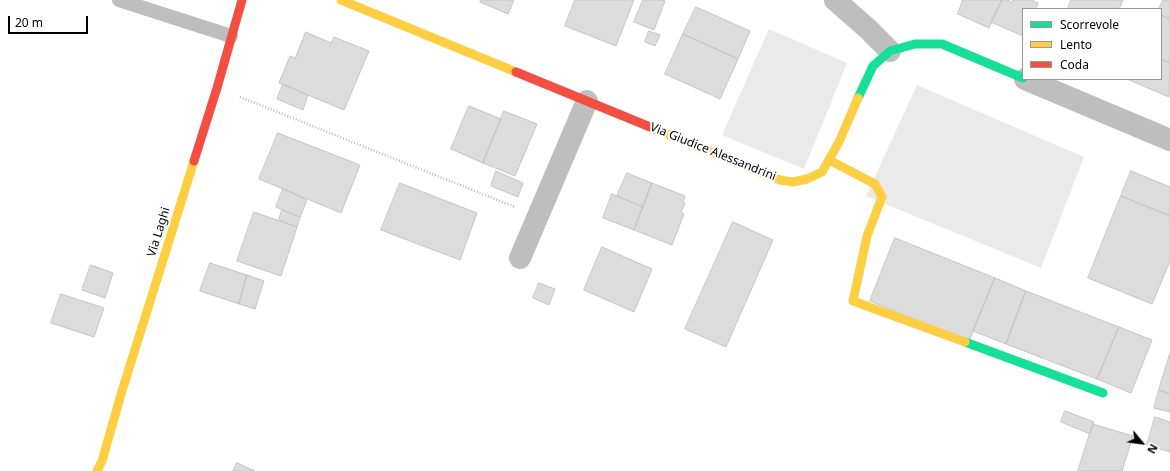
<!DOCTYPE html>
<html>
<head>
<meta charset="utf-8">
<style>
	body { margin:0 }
	#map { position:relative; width:1170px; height:471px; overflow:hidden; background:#fff; font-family:"Noto Sans",sans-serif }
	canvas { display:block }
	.legend { position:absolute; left:1022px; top:8px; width:140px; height:72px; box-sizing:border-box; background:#fff; border:1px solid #999; margin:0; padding:5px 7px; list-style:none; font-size:12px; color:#000 }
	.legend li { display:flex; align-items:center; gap:8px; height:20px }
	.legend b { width:20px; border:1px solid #999 }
	.north { position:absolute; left:1122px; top:423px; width:40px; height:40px; -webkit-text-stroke:3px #fff; paint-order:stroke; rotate:119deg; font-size:11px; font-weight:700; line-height:16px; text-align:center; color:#000 }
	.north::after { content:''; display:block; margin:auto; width:14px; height:18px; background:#000; clip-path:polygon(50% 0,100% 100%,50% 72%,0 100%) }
	.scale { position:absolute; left:8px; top:16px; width:80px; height:18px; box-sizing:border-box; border:2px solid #000; border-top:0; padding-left:5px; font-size:12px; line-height:14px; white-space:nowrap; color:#000; -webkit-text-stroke:3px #fff; paint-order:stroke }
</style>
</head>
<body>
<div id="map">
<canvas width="1170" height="471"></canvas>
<ul class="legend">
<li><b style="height:5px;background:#16e098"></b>Scorrevole</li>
<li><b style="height:5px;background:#ffcf43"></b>Lento</li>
<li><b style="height:5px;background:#f24e42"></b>Coda</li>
</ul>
<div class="north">N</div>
<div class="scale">20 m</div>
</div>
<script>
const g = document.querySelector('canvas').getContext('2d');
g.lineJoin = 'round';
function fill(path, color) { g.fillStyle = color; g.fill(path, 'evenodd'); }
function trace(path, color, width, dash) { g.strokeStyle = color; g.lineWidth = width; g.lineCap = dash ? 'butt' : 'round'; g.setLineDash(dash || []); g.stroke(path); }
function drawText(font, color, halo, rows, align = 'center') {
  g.font = font + ' "Noto Sans",sans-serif'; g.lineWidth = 4; g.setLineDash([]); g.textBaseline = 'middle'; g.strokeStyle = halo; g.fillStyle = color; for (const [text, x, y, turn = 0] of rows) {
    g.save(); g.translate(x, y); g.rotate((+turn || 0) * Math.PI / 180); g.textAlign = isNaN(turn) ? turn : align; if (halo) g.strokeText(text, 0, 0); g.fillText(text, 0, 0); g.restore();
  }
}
const green = new Path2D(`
	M 769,29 L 847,63 L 804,169 L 722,135 Z
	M 917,85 L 1084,157 L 1041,268 L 866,196 Z`);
const building = new Path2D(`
	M 481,0 L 514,0 L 508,14 L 480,2 Z
	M 575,0 L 634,0 L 616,46 L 565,26 Z
	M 643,0 L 662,0 L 665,1 L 654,30 L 634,22 Z
	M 963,0 L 1002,0 L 989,28 L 958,14 Z
	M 1002,0 L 1007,0 L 1012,2 L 1013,0 L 1032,0 L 1038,3 L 1036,9 L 1023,9 L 1023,36 L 991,22 Z
	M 1071,0 L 1123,0 L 1119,9 L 1068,9 Z
	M 1163,0 L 1170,0 L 1170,19 L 1161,15 L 1161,9 L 1159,9 Z
	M 696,7 L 750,31 L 738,59 L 683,34 Z
	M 1161,15 L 1170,19 L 1170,63 L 1161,59 Z
	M 649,31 L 660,35 L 655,46 L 645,42 Z
	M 306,32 L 331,43 L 334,37 L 369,51 L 344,110 L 279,83 L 290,56 L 295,58 Z
	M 683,34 L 738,59 L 720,99 L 665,74 Z
	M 1161,59 L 1170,63 L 1169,97 L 1127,79 L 1161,79 Z
	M 283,84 L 308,95 L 303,110 L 277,99 Z
	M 469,106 L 501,119 L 483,163 L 451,149 Z
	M 504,111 L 537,124 L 515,176 L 483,163 Z
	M 278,133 L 360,165 L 341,213 L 259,179 Z
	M 496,171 L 523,183 L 518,197 L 491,186 Z
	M 1131,171 L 1170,187 L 1170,216 L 1121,196 Z
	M 627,173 L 652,183 L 643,207 L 617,196 Z
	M 400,183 L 477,213 L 460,260 L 381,230 Z
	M 652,183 L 685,196 L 683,202 L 685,203 L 681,212 L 684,214 L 672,245 L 634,230 Z
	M 283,189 L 307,200 L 300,217 L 276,207 Z
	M 612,194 L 643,207 L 634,230 L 603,218 Z
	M 1121,196 L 1170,216 L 1170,261 L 1152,304 L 1088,278 Z
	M 282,210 L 300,217 L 297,227 L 279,220 Z
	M 254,212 L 297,227 L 281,276 L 237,261 Z
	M 733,222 L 773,240 L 726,347 L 685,329 Z
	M 895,238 L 995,278 L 969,341 L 870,301 Z
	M 602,247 L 652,269 L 634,312 L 584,290 Z
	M 210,263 L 247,275 L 239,304 L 200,291 Z
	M 91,265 L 113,273 L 105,298 L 82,290 Z
	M 247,275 L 264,281 L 255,309 L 239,304 Z
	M 995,278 L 1026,291 L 1006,344 L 973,331 Z
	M 539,283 L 555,289 L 549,305 L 533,298 Z
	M 1026,291 L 1119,327 L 1097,379 L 1006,344 Z
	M 61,294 L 104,308 L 94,337 L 51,323 Z
	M 1119,327 L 1152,340 L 1131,393 L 1097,379 Z
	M 1170,353 L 1170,394 L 1159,390 Z
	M 1159,390 L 1170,394 L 1170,412 L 1154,408 Z
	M 1065,411 L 1094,422 L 1090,434 L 1061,422 Z
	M 1155,417 L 1170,422 L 1170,452 L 1147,445 Z
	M 1093,424 L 1133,436 L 1122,471 L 1078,471 Z
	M 237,463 L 255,471 L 233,471 Z`);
const path = new Path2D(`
	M 240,97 L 515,207`);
const lane = new Path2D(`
	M 119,0 L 231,36`);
const street = new Path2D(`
	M 835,0 L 868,29 L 890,51
	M 1025,79 L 1170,140
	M 520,258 L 587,101`);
const fast = new Path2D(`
	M 858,98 L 873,66 L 890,51 L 915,44 L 942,44 L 1023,78
	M 965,342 L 1103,393`);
const slow = new Path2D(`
	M 341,0 L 516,72
	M 655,129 L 780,180 L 793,182 L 807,179 L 822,172 L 839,142 L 858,98
	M 829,160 L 875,184 L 882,197 L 867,236 L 853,301 L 965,342
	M 97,471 L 102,461 L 122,391 L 194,161`);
const jam = new Path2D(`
	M 516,72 L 655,129
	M 194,161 L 217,88 L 242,0`);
const streetNames = [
	["Via Giudice Alessandrini",713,152,22],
	["Via Laghi",159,232,-73]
];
fill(green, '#eaeaea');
fill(building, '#dcdcdc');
trace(building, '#c5c5c5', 1);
trace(path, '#b8b8b8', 2.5, [1, 2]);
trace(lane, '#bebebe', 14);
trace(street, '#bebebe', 22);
trace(fast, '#16e098', 9);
trace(slow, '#ffcf43', 9);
trace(jam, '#f24e42', 9);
drawText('12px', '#000', '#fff', streetNames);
</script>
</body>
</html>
